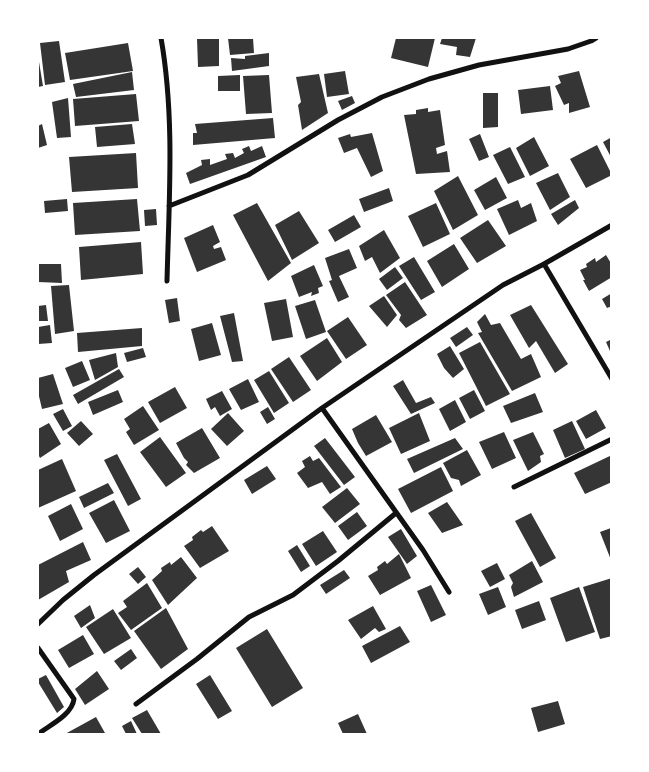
<!DOCTYPE html>
<html>
<head>
<meta charset="utf-8">
<style>
	body { margin:0 }
	#map { position:relative; width:649px; height:772px; overflow:hidden; background:#fff; font-family:Karla,sans-serif }
	canvas { display:block }
	.frame { position:absolute; inset:0; border:39px solid #fff; pointer-events:none }
</style>
</head>
<body>
<div id="map">
<canvas width="649" height="772"></canvas>
<div class="frame"></div>
</div>
<script>
const g = document.querySelector('canvas').getContext('2d');
g.lineJoin = 'round';
function fill(path, color) { g.fillStyle = color; g.fill(path, 'evenodd'); }
function trace(path, color, width, dash) { g.strokeStyle = color; g.lineWidth = width; g.lineCap = dash ? 'butt' : 'round'; g.setLineDash(dash || []); g.stroke(path); }
const building = new Path2D(`
	M 197,38 L 219,38 L 219,66 L 198,67 Z
	M 228,38 L 253,38 L 254,53 L 230,55 Z
	M 396,38 L 435,38 L 428,67 L 391,58 Z
	M 442,38 L 476,38 L 470,57 L 456,55 L 457,47 L 440,44 Z
	M 59,41 L 65,82 L 45,85 L 40,43 Z
	M 128,43 L 133,71 L 70,80 L 65,53 Z
	M 269,53 L 269,66 L 232,71 L 231,58 L 245,59 L 245,56 Z
	M 38,56 L 43,86 L 38,87 Z
	M 345,71 L 349,94 L 327,97 L 324,74 Z
	M 579,71 L 590,107 L 569,113 L 569,103 L 564,105 L 555,86 L 561,83 L 558,76 Z
	M 132,72 L 134,90 L 76,97 L 73,84 Z
	M 319,74 L 328,113 L 302,130 L 298,105 L 301,102 L 296,77 Z
	M 240,75 L 240,91 L 218,91 L 218,76 Z
	M 269,75 L 272,113 L 246,114 L 243,76 Z
	M 550,86 L 553,110 L 521,114 L 518,90 Z
	M 483,93 L 498,93 L 498,127 L 483,128 Z
	M 136,94 L 139,121 L 75,126 L 73,99 Z
	M 352,96 L 355,103 L 342,110 L 338,101 Z
	M 68,98 L 71,137 L 57,138 L 52,102 Z
	M 428,108 L 428,112 L 440,110 L 445,145 L 436,148 L 437,154 L 447,151 L 450,172 L 416,174 L 404,115 L 416,114 L 416,110 Z
	M 273,118 L 275,138 L 193,145 L 193,133 L 197,133 L 195,124 Z
	M 42,124 L 47,145 L 38,148 L 38,126 Z
	M 132,124 L 135,144 L 97,147 L 95,127 Z
	M 372,133 L 383,171 L 371,177 L 357,148 L 344,153 L 338,138 L 350,134 L 351,137 Z
	M 480,134 L 489,157 L 479,161 L 469,139 Z
	M 534,137 L 549,166 L 530,176 L 516,148 Z
	M 612,137 L 612,159 L 603,142 Z
	M 597,145 L 612,175 L 586,188 L 570,159 Z
	M 249,146 L 251,151 L 262,146 L 266,157 L 190,184 L 186,173 L 202,165 L 201,160 L 210,159 L 210,165 L 227,159 L 225,154 L 233,153 L 235,158 L 244,153 L 242,149 Z
	M 510,147 L 525,177 L 508,184 L 493,155 Z
	M 136,153 L 138,188 L 72,192 L 69,157 Z
	M 558,173 L 570,197 L 550,210 L 536,183 Z
	M 458,176 L 478,215 L 453,230 L 434,191 Z
	M 496,177 L 507,198 L 485,210 L 474,190 Z
	M 389,188 L 393,201 L 364,212 L 359,199 Z
	M 67,199 L 68,211 L 45,213 L 44,201 Z
	M 137,199 L 140,231 L 75,235 L 73,203 Z
	M 518,200 L 521,208 L 531,203 L 537,221 L 509,235 L 497,209 Z
	M 575,200 L 579,208 L 558,225 L 551,214 Z
	M 257,203 L 291,263 L 268,281 L 233,215 Z
	M 436,203 L 450,234 L 423,247 L 408,216 Z
	M 156,209 L 157,225 L 145,226 L 144,210 Z
	M 299,211 L 319,243 L 292,260 L 275,225 Z
	M 354,215 L 361,227 L 335,242 L 328,230 Z
	M 488,220 L 506,246 L 477,263 L 460,238 Z
	M 213,225 L 220,242 L 213,246 L 214,249 L 221,247 L 226,260 L 197,272 L 184,238 Z
	M 384,230 L 400,258 L 380,273 L 372,257 L 365,261 L 359,246 Z
	M 141,242 L 143,274 L 81,280 L 79,247 Z
	M 454,244 L 469,269 L 442,287 L 427,261 Z
	M 349,249 L 357,268 L 339,276 L 349,297 L 338,302 L 329,281 L 332,280 L 325,258 Z
	M 606,255 L 612,265 L 612,277 L 589,291 L 583,280 L 585,280 L 580,270 L 587,267 L 586,264 L 595,258 L 596,262 Z
	M 414,257 L 435,292 L 421,300 L 399,266 Z
	M 38,264 L 61,264 L 62,283 L 38,282 Z
	M 314,265 L 323,286 L 318,288 L 319,293 L 311,296 L 312,292 L 299,297 L 291,276 Z
	M 395,267 L 403,278 L 387,290 L 379,279 Z
	M 405,282 L 427,315 L 406,328 L 399,320 L 401,315 L 386,295 Z
	M 69,285 L 74,331 L 55,334 L 51,286 Z
	M 612,293 L 612,306 L 607,308 L 602,299 Z
	M 384,296 L 397,315 L 387,327 L 369,306 Z
	M 177,298 L 180,321 L 169,323 L 165,300 Z
	M 286,299 L 293,337 L 272,341 L 264,303 Z
	M 315,300 L 326,332 L 306,339 L 295,306 Z
	M 46,305 L 48,321 L 38,321 L 38,306 Z
	M 531,305 L 568,364 L 555,373 L 536,341 L 529,348 L 510,315 Z
	M 234,313 L 243,361 L 232,362 L 220,316 Z
	M 485,314 L 491,325 L 500,323 L 521,359 L 531,354 L 541,377 L 512,391 L 478,333 L 482,332 L 477,322 Z
	M 348,317 L 367,345 L 346,359 L 327,331 Z
	M 212,323 L 221,355 L 199,361 L 191,329 Z
	M 50,325 L 52,343 L 38,344 L 38,327 Z
	M 467,327 L 473,335 L 456,347 L 450,338 Z
	M 142,328 L 142,346 L 78,352 L 77,333 Z
	M 327,338 L 342,362 L 317,381 L 300,356 Z
	M 612,339 L 612,350 L 610,351 L 606,342 Z
	M 480,342 L 510,394 L 486,406 L 459,353 Z
	M 450,346 L 464,369 L 453,378 L 444,368 L 437,354 Z
	M 143,348 L 146,357 L 127,362 L 124,353 Z
	M 116,353 L 118,367 L 95,380 L 89,360 Z
	M 289,357 L 311,390 L 293,402 L 271,369 Z
	M 82,361 L 90,380 L 73,387 L 65,368 Z
	M 119,369 L 124,377 L 78,404 L 73,395 Z
	M 269,371 L 289,403 L 274,413 L 254,380 Z
	M 53,374 L 63,404 L 42,409 L 38,392 L 38,378 Z
	M 248,379 L 259,402 L 241,410 L 229,389 Z
	M 403,380 L 416,403 L 431,397 L 435,403 L 411,414 L 393,386 Z
	M 175,387 L 187,408 L 160,423 L 148,402 Z
	M 118,390 L 123,402 L 93,415 L 88,402 Z
	M 474,390 L 485,411 L 470,419 L 459,398 Z
	M 222,391 L 232,409 L 220,416 L 215,407 L 211,410 L 206,399 Z
	M 535,393 L 543,412 L 511,423 L 503,406 Z
	M 455,400 L 466,422 L 450,431 L 439,409 Z
	M 143,406 L 159,430 L 134,445 L 126,432 L 130,429 L 124,419 Z
	M 268,407 L 275,419 L 267,424 L 260,412 Z
	M 63,409 L 72,426 L 63,431 L 53,414 Z
	M 596,410 L 606,428 L 586,439 L 576,421 Z
	M 228,413 L 244,431 L 227,446 L 211,429 Z
	M 419,413 L 430,441 L 401,454 L 389,428 Z
	M 376,415 L 392,442 L 366,456 L 358,443 L 352,429 Z
	M 81,421 L 93,434 L 79,446 L 67,433 Z
	M 572,421 L 585,449 L 565,458 L 553,430 Z
	M 49,423 L 61,444 L 40,458 L 38,454 L 38,429 Z
	M 202,428 L 220,458 L 194,473 L 186,465 L 188,462 L 184,458 L 176,443 Z
	M 504,432 L 516,458 L 492,469 L 479,442 Z
	M 533,432 L 544,454 L 540,456 L 541,462 L 528,471 L 513,440 Z
	M 160,437 L 186,473 L 166,487 L 140,452 Z
	M 325,438 L 355,477 L 344,485 L 314,446 Z
	M 455,438 L 463,449 L 414,473 L 407,459 Z
	M 467,450 L 481,475 L 461,486 L 459,480 L 451,478 L 443,463 Z
	M 117,454 L 141,499 L 128,506 L 104,460 Z
	M 612,455 L 612,482 L 585,494 L 574,473 Z
	M 310,456 L 313,461 L 319,458 L 341,487 L 330,494 L 322,482 L 308,488 L 297,473 L 305,467 L 302,461 Z
	M 62,459 L 76,491 L 38,508 L 38,470 Z
	M 267,466 L 276,479 L 252,494 L 244,480 Z
	M 441,467 L 453,491 L 411,513 L 398,489 Z
	M 108,483 L 114,493 L 84,508 L 79,497 Z
	M 347,488 L 360,504 L 335,523 L 322,507 Z
	M 114,500 L 130,531 L 106,543 L 89,513 Z
	M 447,502 L 463,525 L 442,533 L 428,513 Z
	M 71,504 L 83,529 L 60,541 L 48,516 Z
	M 357,512 L 367,526 L 348,540 L 338,526 Z
	M 531,513 L 556,558 L 540,567 L 515,521 Z
	M 212,526 L 229,551 L 200,568 L 184,546 L 193,540 L 192,537 L 201,530 L 203,532 Z
	M 611,528 L 611,560 L 600,532 Z
	M 401,529 L 417,556 L 407,564 L 388,537 Z
	M 323,531 L 337,552 L 316,566 L 302,544 Z
	M 83,542 L 91,560 L 66,571 L 69,582 L 38,600 L 38,565 Z
	M 297,545 L 310,566 L 301,572 L 288,551 Z
	M 399,554 L 411,578 L 380,595 L 368,576 L 378,570 L 377,567 L 385,561 L 387,564 Z
	M 181,557 L 197,578 L 168,605 L 152,580 L 162,571 L 161,568 L 170,562 L 171,565 Z
	M 532,561 L 543,582 L 514,597 L 511,587 L 513,583 L 509,575 Z
	M 497,563 L 505,579 L 490,587 L 481,571 Z
	M 138,567 L 146,577 L 138,584 L 129,574 Z
	M 344,570 L 350,578 L 326,594 L 320,585 Z
	M 612,578 L 612,636 L 600,639 L 583,587 Z
	M 147,583 L 162,608 L 131,630 L 118,613 L 127,607 L 123,601 Z
	M 431,585 L 446,615 L 431,622 L 417,591 Z
	M 498,587 L 506,607 L 488,615 L 479,594 Z
	M 579,587 L 595,632 L 566,642 L 550,598 Z
	M 539,601 L 546,620 L 522,629 L 515,610 Z
	M 90,605 L 95,618 L 81,628 L 74,616 Z
	M 373,606 L 386,629 L 379,632 L 375,628 L 361,639 L 348,620 Z
	M 166,608 L 188,649 L 161,669 L 134,631 Z
	M 113,609 L 131,638 L 104,654 L 86,627 Z
	M 400,626 L 410,642 L 371,663 L 362,646 Z
	M 267,629 L 303,688 L 272,707 L 236,648 Z
	M 83,635 L 94,654 L 69,668 L 58,650 Z
	M 131,649 L 137,658 L 121,670 L 114,661 Z
	M 97,671 L 109,689 L 85,705 L 75,689 Z
	M 46,675 L 64,707 L 57,713 L 38,682 L 38,679 Z
	M 210,675 L 232,711 L 218,719 L 196,684 Z
	M 558,701 L 565,724 L 538,732 L 531,708 Z
	M 147,710 L 161,734 L 142,734 L 132,718 Z
	M 358,714 L 367,734 L 343,734 L 338,723 Z
	M 96,717 L 105,733 L 103,734 L 65,734 Z
	M 131,721 L 137,734 L 126,734 L 122,726 Z`);
const minor = new Path2D(`
	M 161,38 C 175,117 169,200 167,281
	M 169,206 L 248,175 L 338,120 L 382,97 L 429,79 L 479,65 L 568,49 L 591,41 L 596,38
	M 544,264 L 612,379
	M 322,408 L 423,550 L 449,592
	M 514,487 L 612,439
	M 38,624 L 63,600 L 94,575 L 322,408 L 503,285 L 544,264 L 612,225
	M 38,648 L 74,699 C 72,715 50,725 38,734
	M 136,704 L 197,659 L 249,617 L 293,595 L 338,561 L 396,513`);
fill(building, '#353535');
trace(minor, '#111', 5);
</script>
</body>
</html>
